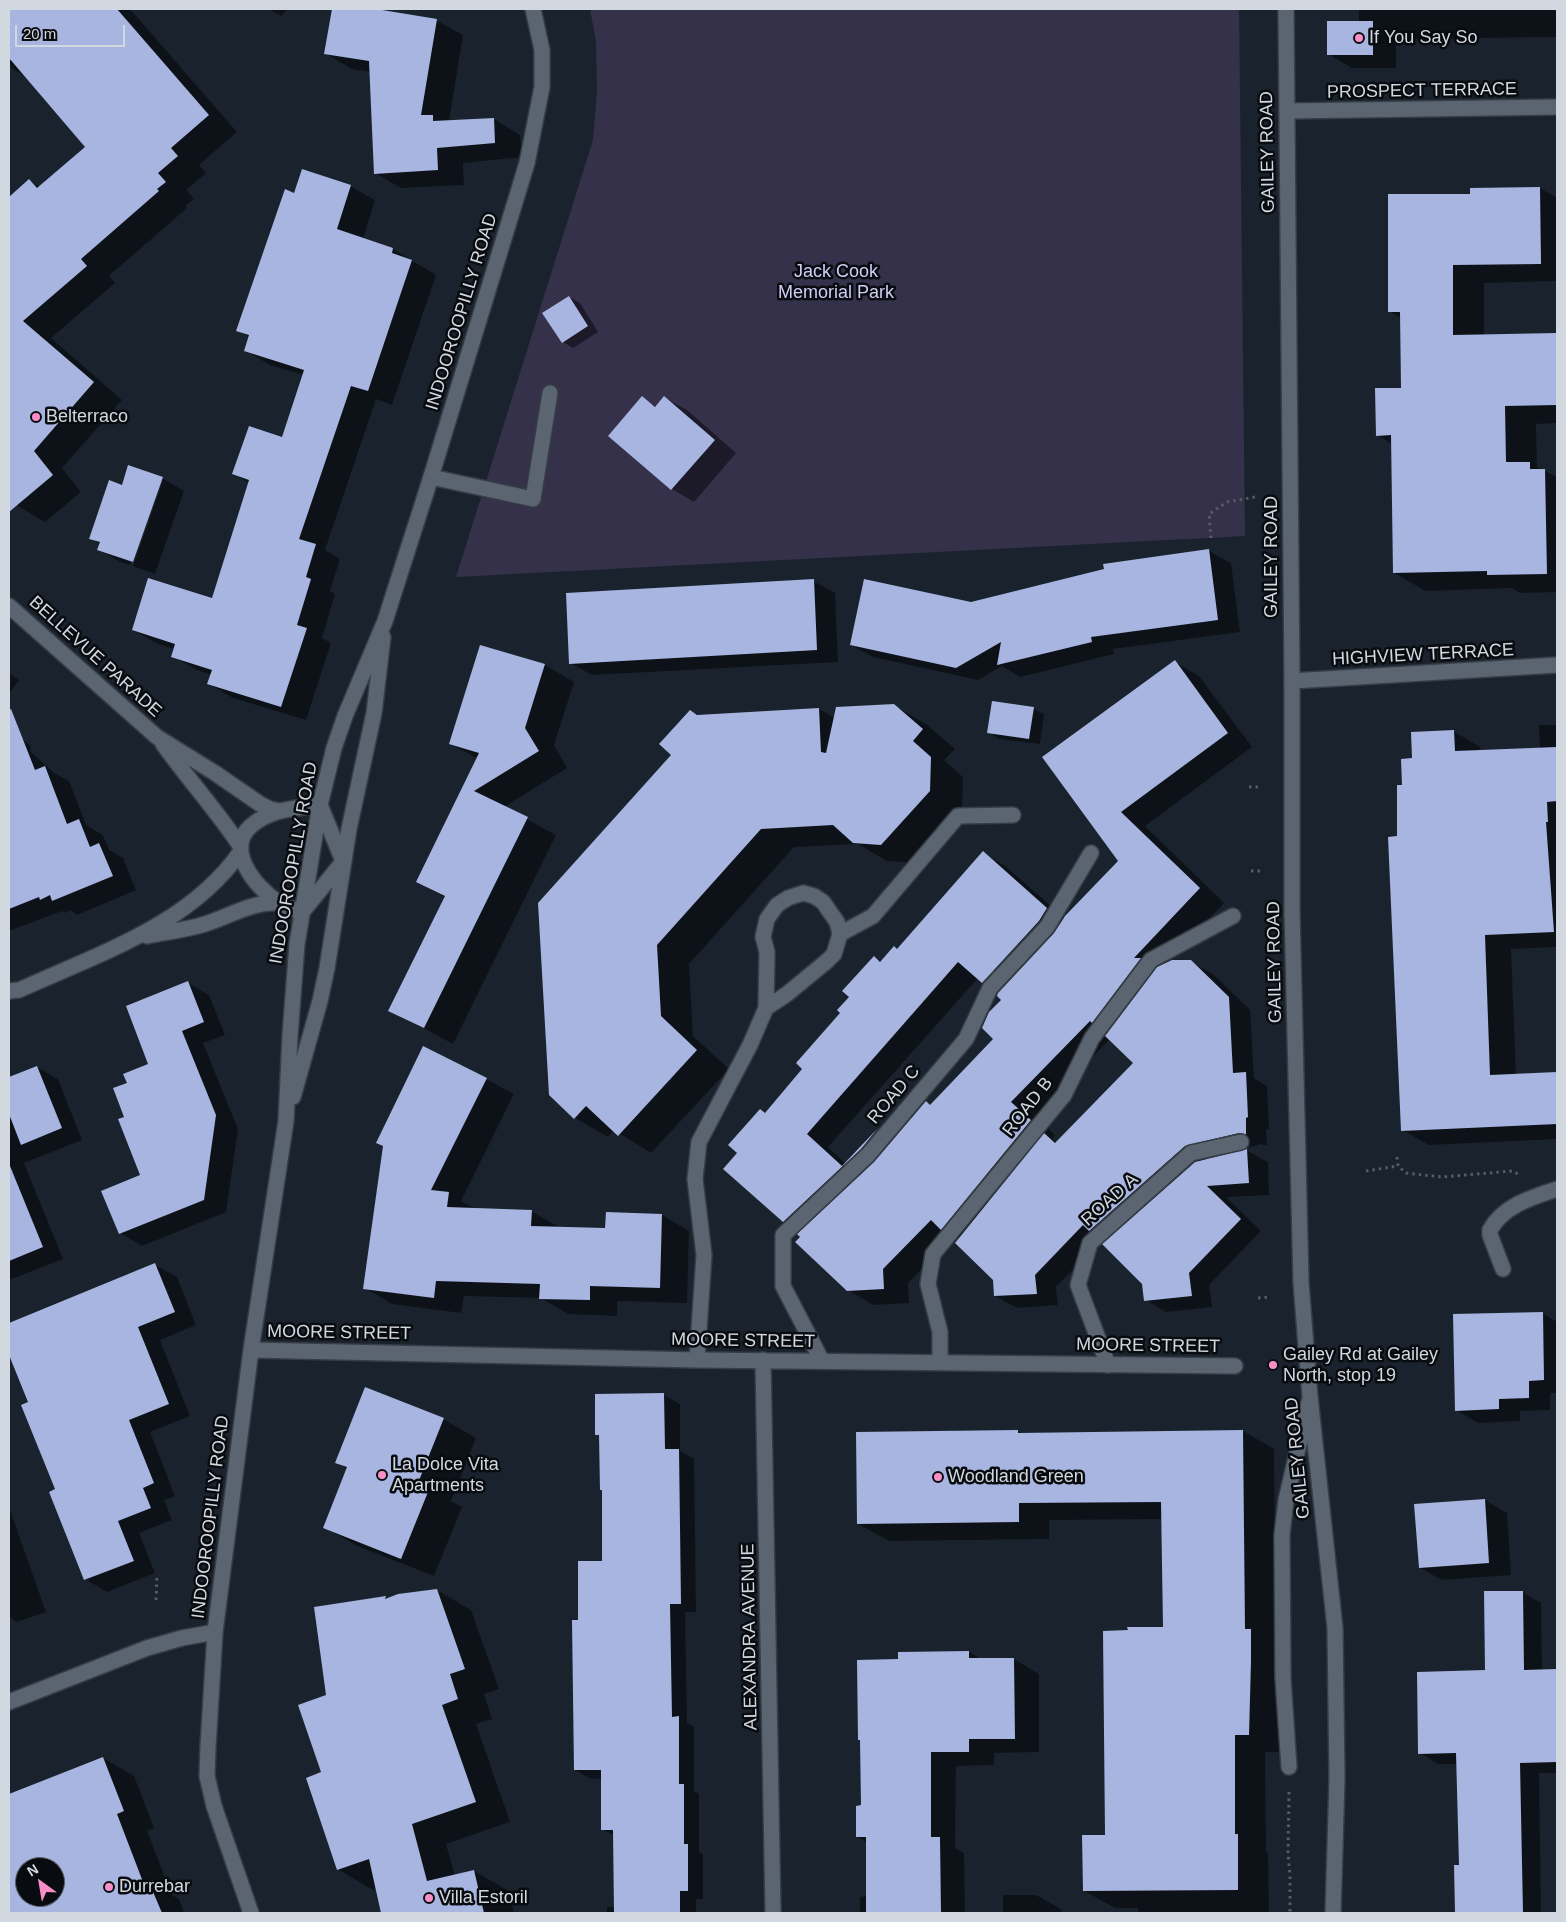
<!DOCTYPE html>
<html>
<head>
<meta charset="utf-8">
<style>
	body { margin:0 }
	#map { position:relative; width:1566px; height:1922px; overflow:hidden; background:#1a232d; font-family:Arial,sans-serif }
	canvas { display:block }
	.frame { position:absolute; inset:0; border:10px solid #d2d8df; pointer-events:none }
	.north { position:absolute; left:15px; top:1857px; width:50px; height:50px; box-sizing:border-box; background:#080c10; border:1px solid #595e63; border-radius:50%; rotate:328deg; font-size:14px; font-weight:700; line-height:20px; text-align:center; color:#d2d8df }
	.north::after { content:''; display:block; margin:auto; width:18px; height:22px; background:#fa8fc8; clip-path:polygon(50% 0,100% 100%,50% 72%,0 100%) }
	.scale { position:absolute; left:15px; top:25px; width:110px; height:22px; box-sizing:border-box; border:2px solid #d2d8df; border-top:0; padding-left:6px; font-size:15px; line-height:18px; white-space:nowrap; color:#d2d8df; -webkit-text-stroke:4px #080c10; paint-order:stroke }
</style>
</head>
<body>
<div id="map">
<canvas width="1566" height="1922"></canvas>
<div class="frame"></div>
<div class="north">N</div>
<div class="scale">20 m</div>
</div>
<script>
const g = document.querySelector('canvas').getContext('2d');
g.lineJoin = 'round';
function fill(path, color) { g.fillStyle = color; g.fill(path, 'evenodd'); }
function trace(path, color, width, dash) { g.strokeStyle = color; g.lineWidth = width; g.lineCap = dash ? 'butt' : 'round'; g.setLineDash(dash || []); g.stroke(path); }
function drawText(font, color, halo, rows, align = 'center') {
  g.font = font + ' Arial,sans-serif'; g.lineWidth = 5; g.setLineDash([]); g.textBaseline = 'middle'; g.strokeStyle = halo; g.fillStyle = color; for (const [text, x, y, turn = 0] of rows) {
    g.save(); g.translate(x, y); g.rotate((+turn || 0) * Math.PI / 180); g.textAlign = isNaN(turn) ? turn : align; if (halo) g.strokeText(text, 0, 0); g.fillText(text, 0, 0); g.restore();
  }
}
const green = new Path2D(`
	M 590,9 L 1239,9 L 1245,536 L 456,577 L 593,140 L 597,93 L 596,41 Z`);
const shadow = new Path2D(`
	M 9,9 L 130,9 L 237,132 L 199,165 L 206,173 L 186,190 L 194,199 L 185,206 L 187,208 L 109,276 L 115,283 L 51,338 L 122,400 L 62,468 L 81,492 L 45,522 L 16,505 L 9,497 L 9,196 L 10,197 L 29,181 L 40,187 L 87,147 L 27,77 L 14,70 L 9,64 Z
	M 268,9 L 288,9 L 281,16 Z
	M 333,9 L 368,9 L 436,20 L 463,35 L 449,121 L 494,119 L 520,135 L 522,157 L 463,163 L 464,185 L 401,188 L 375,173 L 371,72 L 352,69 L 326,54 Z
	M 1359,9 L 1557,9 L 1557,37 L 1396,39 L 1396,68 L 1352,68 L 1328,54 L 1359,22 Z
	M 350,186 L 375,200 L 363,239 L 393,249 L 436,275 L 392,405 L 376,399 L 325,550 L 340,559 L 330,591 L 335,594 L 322,638 L 331,643 L 306,720 L 233,698 L 209,684 L 212,675 L 197,670 L 172,656 L 174,649 L 158,644 L 133,630 L 213,600 L 249,483 L 234,474 L 282,439 L 304,375 L 270,365 L 245,350 L 249,337 L 238,330 L 295,194 Z
	M 1540,188 L 1557,198 L 1557,281 L 1484,283 L 1484,336 L 1557,335 L 1557,423 L 1536,424 L 1537,467 L 1557,477 L 1557,592 L 1520,593 L 1512,588 L 1426,591 L 1394,573 L 1392,444 L 1377,435 L 1402,389 L 1401,318 L 1390,312 L 1471,195 Z
	M 569,297 L 580,303 L 598,332 L 573,348 L 563,342 Z
	M 642,398 L 657,407 L 665,398 L 687,410 L 736,453 L 694,502 L 672,489 L 610,436 Z
	M 162,478 L 184,491 L 155,574 L 133,566 L 163,481 L 160,481 L 130,565 L 120,562 L 98,549 L 100,544 L 90,538 L 122,486 Z
	M 1209,551 L 1231,563 L 1240,632 L 1113,649 L 1114,654 L 1020,677 L 1002,666 L 978,680 L 873,657 L 851,645 L 971,603 Z
	M 813,581 L 835,593 L 838,662 L 592,675 L 570,663 Z
	M 1175,662 L 1199,676 L 1252,747 L 1145,826 L 1224,903 L 1169,961 L 1191,962 L 1213,974 L 1250,1010 L 1254,1078 L 1267,1086 L 1269,1129 L 1266,1129 L 1267,1146 L 1261,1144 L 1244,1149 L 1268,1162 L 1269,1195 L 1226,1197 L 1261,1231 L 1209,1285 L 1212,1307 L 1166,1312 L 1146,1300 L 1144,1283 L 1108,1241 L 1103,1238 L 1056,1287 L 1058,1305 L 1017,1308 L 995,1296 L 995,1279 L 959,1239 L 954,1236 L 908,1283 L 909,1303 L 873,1305 L 848,1290 L 802,1237 L 802,1231 L 784,1221 L 738,1153 L 761,1110 L 766,1113 L 804,1069 L 842,1013 L 874,958 L 881,962 L 897,950 L 983,853 L 1005,866 L 1065,918 L 1119,861 L 1044,757 ZM 978,978 L 1001,992 L 1003,1000 L 995,1039 L 931,1106 L 895,1139 L 879,1130 L 846,1164 L 828,1147 ZM 1110,1039 L 1134,1063 L 1057,1142 L 1052,1139 L 1055,1135 L 1035,1116 ZM 1223,1154 L 1224,1156 L 1203,1161 L 1206,1158 Z
	M 545,665 L 574,682 L 554,745 L 567,768 L 504,807 L 556,835 L 453,1044 L 390,1010 L 446,898 L 418,882 L 478,759 L 451,744 Z
	M 9,674 L 19,680 L 9,694 Z
	M 893,705 L 926,724 L 955,749 L 944,760 L 963,777 L 962,810 L 914,863 L 887,861 L 858,844 L 794,847 L 689,964 L 693,1036 L 729,1069 L 651,1153 L 614,1130 L 608,1137 L 575,1118 L 550,1095 L 672,755 L 691,711 L 700,716 L 819,709 L 835,718 Z
	M 1033,708 L 1044,714 L 1040,744 L 999,739 L 989,732 Z
	M 9,722 L 16,728 L 12,731 L 31,746 L 30,751 L 54,773 L 69,781 L 86,825 L 103,835 L 109,850 L 123,858 L 136,890 L 77,915 L 70,910 L 65,913 L 62,911 L 9,931 Z
	M 1539,725 L 1557,725 L 1557,947 L 1511,949 L 1516,1075 L 1557,1074 L 1557,1139 L 1429,1145 L 1402,1130 L 1399,838 L 1404,786 L 1413,759 L 1453,731 L 1480,747 L 1480,751 L 1540,749 Z
	M 188,983 L 209,995 L 225,1035 L 203,1043 L 238,1129 L 226,1212 L 142,1246 L 120,1233 L 142,1176 L 126,1117 L 128,1083 L 150,1064 Z
	M 37,1067 L 58,1079 L 82,1140 L 24,1163 L 63,1259 L 9,1280 L 9,1078 Z
	M 486,1079 L 514,1094 L 461,1201 L 476,1209 L 531,1211 L 559,1227 L 607,1229 L 662,1215 L 689,1231 L 687,1303 L 617,1301 L 617,1316 L 568,1314 L 541,1298 L 464,1296 L 461,1313 L 392,1304 L 365,1288 Z
	M 155,1265 L 177,1277 L 196,1325 L 160,1340 L 190,1416 L 150,1432 L 175,1496 L 164,1500 L 172,1520 L 139,1533 L 155,1573 L 107,1592 L 85,1579 L 29,1403 L 9,1352 L 9,1325 Z
	M 1542,1313 L 1557,1322 L 1557,1393 L 1550,1393 L 1550,1410 L 1520,1411 L 1520,1421 L 1478,1423 L 1456,1410 Z
	M 664,1395 L 680,1404 L 680,1451 L 694,1459 L 696,1612 L 685,1612 L 687,1723 L 694,1727 L 694,1791 L 699,1794 L 699,1852 L 703,1854 L 703,1899 L 696,1899 L 696,1913 L 607,1913 L 607,1907 L 615,1907 L 615,1836 L 602,1829 L 602,1778 L 591,1779 L 575,1770 L 579,1621 L 603,1562 L 603,1491 L 601,1437 L 596,1434 L 596,1396 Z
	M 443,1419 L 476,1438 L 451,1501 L 462,1507 L 434,1576 L 357,1546 L 324,1527 L 348,1469 L 336,1462 Z
	M 1018,1431 L 1024,1434 L 1243,1431 L 1274,1449 L 1276,1645 L 1282,1680 L 1279,1752 L 1265,1752 L 1266,1851 L 1268,1853 L 1269,1913 L 1138,1913 L 1138,1908 L 1115,1908 L 1084,1891 L 1106,1836 L 1165,1628 L 1163,1519 L 1049,1520 L 1049,1539 L 889,1541 L 858,1524 L 857,1433 Z
	M 1485,1500 L 1507,1513 L 1511,1575 L 1442,1580 L 1420,1568 L 1416,1505 Z
	M 9,1507 L 46,1612 L 17,1622 L 9,1617 Z
	M 437,1590 L 471,1610 L 499,1689 L 484,1694 L 492,1719 L 476,1724 L 510,1822 L 446,1844 L 455,1876 L 474,1871 L 509,1891 L 514,1913 L 382,1913 L 377,1888 L 373,1890 L 339,1870 L 307,1778 L 323,1773 L 327,1696 L 316,1608 L 386,1597 L 389,1599 Z
	M 1522,1592 L 1541,1603 L 1542,1670 L 1557,1670 L 1557,1773 L 1539,1773 L 1541,1913 L 1456,1913 L 1455,1866 L 1460,1866 L 1458,1764 L 1438,1764 L 1420,1753 L 1486,1671 Z
	M 969,1652 L 981,1659 L 1014,1659 L 1039,1674 L 1039,1752 L 994,1753 L 994,1765 L 956,1766 L 955,1848 L 964,1853 L 965,1913 L 860,1913 L 860,1897 L 868,1896 L 868,1843 L 858,1837 L 863,1807 L 861,1741 L 859,1740 L 899,1661 Z
	M 103,1758 L 134,1776 L 154,1828 L 147,1831 L 172,1895 L 179,1899 L 184,1913 L 9,1913 L 9,1796 ZM 25,1867 L 55,1867 L 55,1897 L 25,1897 Z
	M 1003,1895 L 1036,1895 L 1061,1909 L 1061,1913 L 990,1913 L 1003,1913 Z`);
const building = new Path2D(`
	M 9,9 L 117,9 L 209,115 L 171,148 L 178,156 L 158,173 L 166,182 L 157,189 L 159,191 L 81,259 L 87,266 L 23,321 L 94,382 L 34,451 L 53,475 L 9,512 L 9,197 L 29,179 L 37,188 L 85,147 L 9,58 Z
	M 332,9 L 376,9 L 437,19 L 421,115 L 433,115 L 433,121 L 494,118 L 495,143 L 437,148 L 438,170 L 374,174 L 369,61 L 324,54 Z
	M 1327,21 L 1373,21 L 1373,55 L 1327,55 Z
	M 302,169 L 351,185 L 337,229 L 393,248 L 392,253 L 412,260 L 368,391 L 351,386 L 299,539 L 316,544 L 306,577 L 311,579 L 297,625 L 307,628 L 281,707 L 207,684 L 212,670 L 171,657 L 175,644 L 132,630 L 148,578 L 212,598 L 249,480 L 232,474 L 249,426 L 282,437 L 304,370 L 244,351 L 249,335 L 236,331 L 285,189 L 294,193 Z
	M 1540,187 L 1541,264 L 1453,265 L 1453,335 L 1557,333 L 1557,405 L 1505,406 L 1506,462 L 1530,462 L 1530,469 L 1545,469 L 1547,574 L 1487,575 L 1487,571 L 1393,573 L 1391,435 L 1376,436 L 1375,388 L 1401,388 L 1400,312 L 1388,312 L 1388,194 L 1470,194 L 1470,188 Z
	M 569,296 L 588,326 L 562,343 L 542,313 Z
	M 642,396 L 655,407 L 664,396 L 715,440 L 671,490 L 608,436 Z
	M 128,465 L 163,477 L 133,562 L 97,550 L 100,542 L 89,539 L 109,480 L 122,485 Z
	M 1209,549 L 1218,620 L 1091,637 L 1092,642 L 997,665 L 1001,642 L 956,668 L 850,645 L 864,579 L 971,602 L 1104,569 L 1103,564 Z
	M 814,579 L 817,650 L 569,664 L 566,593 Z
	M 480,645 L 545,664 L 525,728 L 539,751 L 474,791 L 528,817 L 424,1028 L 388,1011 L 445,896 L 416,882 L 479,753 L 449,744 Z
	M 1175,660 L 1228,733 L 1121,812 L 1200,888 L 1134,958 L 1141,958 L 1092,1023 L 1090,1021 L 1011,1102 L 1031,1120 L 941,1230 L 931,1220 L 883,1269 L 884,1289 L 847,1291 L 795,1242 L 800,1237 L 797,1234 L 874,1162 L 926,1101 L 930,1105 L 993,1039 L 982,1028 L 989,1012 L 1001,1000 L 997,996 L 998,993 L 1054,933 L 1065,916 L 1118,861 L 1042,757 Z
	M 992,701 L 1034,707 L 1029,739 L 987,733 Z
	M 894,704 L 923,729 L 913,741 L 931,757 L 930,791 L 881,845 L 853,843 L 833,825 L 761,829 L 657,945 L 661,1016 L 697,1050 L 618,1136 L 586,1106 L 574,1119 L 549,1095 L 538,903 L 671,755 L 659,744 L 690,710 L 697,715 L 819,708 L 821,752 L 826,753 L 836,707 Z
	M 11,709 L 35,770 L 45,766 L 67,824 L 79,819 L 90,847 L 99,843 L 113,876 L 52,901 L 50,895 L 40,900 L 39,897 L 9,909 L 9,710 Z
	M 1454,730 L 1455,751 L 1557,747 L 1557,801 L 1547,802 L 1548,822 L 1546,822 L 1554,932 L 1485,935 L 1490,1075 L 1557,1072 L 1557,1124 L 1401,1131 L 1388,837 L 1397,836 L 1397,785 L 1402,785 L 1401,759 L 1412,758 L 1411,732 Z
	M 983,851 L 1047,908 L 1039,921 L 982,983 L 958,962 L 807,1134 L 842,1166 L 878,1128 L 861,1149 L 783,1222 L 723,1169 L 737,1153 L 728,1145 L 760,1109 L 765,1113 L 802,1069 L 796,1063 L 840,1013 L 837,1010 L 849,997 L 842,991 L 874,956 L 880,962 L 894,946 L 897,949 Z
	M 1172,960 L 1191,960 L 1229,997 L 1233,1073 L 1246,1072 L 1248,1117 L 1246,1118 L 1246,1135 L 1239,1133 L 1185,1146 L 1089,1231 L 1083,1225 L 1035,1275 L 1037,1294 L 994,1296 L 993,1280 L 955,1243 L 1044,1133 L 1055,1143 L 1133,1063 L 1105,1036 L 1157,967 Z
	M 188,981 L 204,1022 L 182,1031 L 216,1115 L 204,1200 L 119,1234 L 101,1191 L 140,1175 L 118,1119 L 124,1117 L 113,1088 L 127,1083 L 123,1074 L 148,1064 L 126,1006 Z
	M 423,1046 L 487,1078 L 431,1190 L 449,1192 L 447,1207 L 532,1210 L 531,1226 L 605,1228 L 606,1212 L 662,1214 L 660,1288 L 590,1286 L 590,1300 L 539,1299 L 540,1284 L 436,1281 L 434,1298 L 363,1289 L 383,1146 L 376,1143 Z
	M 37,1066 L 62,1128 L 21,1145 L 9,1114 L 9,1077 Z
	M 1247,1149 L 1249,1183 L 1207,1186 L 1241,1219 L 1189,1273 L 1192,1296 L 1144,1301 L 1142,1284 L 1102,1244 L 1195,1162 Z
	M 10,1166 L 43,1247 L 9,1261 L 9,1167 Z
	M 155,1263 L 175,1312 L 138,1327 L 169,1404 L 129,1420 L 154,1483 L 143,1488 L 151,1508 L 118,1521 L 134,1561 L 84,1580 L 49,1492 L 55,1489 L 21,1405 L 28,1402 L 9,1355 L 9,1323 Z
	M 1543,1312 L 1544,1380 L 1529,1381 L 1529,1398 L 1499,1399 L 1499,1409 L 1455,1411 L 1453,1314 Z
	M 365,1387 L 444,1418 L 418,1483 L 430,1487 L 401,1559 L 323,1528 L 347,1467 L 335,1463 Z
	M 664,1393 L 665,1449 L 679,1449 L 681,1604 L 670,1604 L 672,1717 L 679,1716 L 679,1784 L 684,1784 L 684,1844 L 688,1844 L 688,1891 L 680,1891 L 680,1913 L 614,1913 L 613,1830 L 601,1830 L 601,1770 L 574,1770 L 572,1620 L 578,1620 L 578,1561 L 602,1561 L 602,1490 L 600,1490 L 599,1435 L 595,1435 L 595,1394 Z
	M 1018,1430 L 1018,1433 L 1243,1430 L 1245,1629 L 1251,1629 L 1251,1661 L 1249,1735 L 1235,1735 L 1235,1834 L 1238,1834 L 1238,1890 L 1083,1891 L 1082,1835 L 1105,1835 L 1103,1631 L 1128,1630 L 1127,1627 L 1163,1627 L 1161,1502 L 1019,1503 L 1019,1522 L 857,1524 L 856,1432 Z
	M 1485,1499 L 1489,1563 L 1419,1568 L 1414,1504 Z
	M 437,1589 L 465,1669 L 450,1674 L 458,1699 L 442,1705 L 476,1802 L 412,1824 L 427,1881 L 474,1870 L 484,1913 L 381,1913 L 369,1859 L 337,1870 L 306,1778 L 321,1772 L 298,1705 L 326,1695 L 314,1607 L 386,1596 L 385,1599 L 398,1594 Z
	M 1484,1591 L 1523,1591 L 1524,1670 L 1557,1669 L 1557,1762 L 1520,1763 L 1523,1913 L 1455,1913 L 1454,1865 L 1459,1865 L 1456,1753 L 1418,1754 L 1417,1672 L 1485,1670 Z
	M 969,1651 L 969,1658 L 1014,1658 L 1015,1739 L 969,1739 L 969,1752 L 931,1752 L 931,1837 L 940,1837 L 941,1913 L 866,1913 L 866,1837 L 856,1837 L 856,1806 L 861,1805 L 860,1740 L 858,1740 L 857,1660 L 898,1659 L 898,1652 Z
	M 103,1757 L 124,1811 L 117,1814 L 143,1882 L 148,1880 L 162,1913 L 9,1913 L 9,1794 ZM 25,1867 L 55,1867 L 55,1897 L 25,1897 Z`);
const path = new Path2D(`
	M 1211,538 L 1209,514 L 1227,502 L 1255,497
	M 1249,787 L 1260,787
	M 1251,871 L 1261,871
	M 1397,1157 L 1398,1166 L 1406,1173 L 1442,1177 L 1512,1171 L 1518,1174
	M 1366,1171 L 1398,1166
	M 1258,1298 L 1269,1297
	M 156,1600 L 157,1575
	M 1289,1792 L 1288,1853 L 1290,1876 L 1290,1913`);
const service = new Path2D(`
	M 431,477 L 533,499 L 550,393
	M 840,934 L 873,916 L 958,816 L 1013,815
	M 1490,1230 L 1490,1235 L 1503,1269
	M 697,1360 L 704,1255 L 695,1179 L 699,1142 L 750,1045 L 766,1008 L 767,952 L 763,937 L 767,919 L 777,905 L 788,898 L 803,893 L 814,896 L 823,902 L 837,922 L 840,934 L 834,954 L 827,961 L 787,994 L 766,1008
	M 822,1361 L 783,1286 L 783,1235 L 868,1155 L 966,1039 L 990,988 L 1047,927 L 1091,853
	M 940,1362 L 940,1332 L 928,1284 L 933,1254 L 1064,1095 L 1092,1038 L 1151,960 L 1233,916
	M 1108,1365 L 1078,1285 L 1090,1243 L 1191,1153 L 1241,1142
	M 1289,1767 L 1283,1678 L 1282,1535 L 1286,1500 L 1309,1402`);
const minor = new Path2D(`
	M 1287,111 L 1557,107
	M 9,606 L 157,737 L 215,773 L 260,804 L 270,809 L 280,811
	M 1292,681 L 1557,665
	M 163,744 C 188,779 217,811 241,847
	M 320,805 L 343,861
	M 303,911 L 342,863
	M 302,912 C 294,910 285,907 278,902 C 256,888 224,849 251,826 C 270,809 296,808 320,805
	M 147,936 C 166,932 186,930 205,924 C 231,916 252,901 280,903
	M 9,991 L 19,990 C 98,954 190,925 241,851
	M 293,1097 L 320,1001 L 327,968 L 349,829 L 374,713 L 383,637
	M 1490,1230 C 1503,1206 1532,1197 1557,1189
	M 251,1350 L 697,1360 L 1235,1366
	M 763,1360 L 773,1913
	M 9,1702 L 147,1648 L 182,1638 L 215,1632
	M 251,1913 L 214,1806 L 207,1776 L 208,1747 L 215,1632 L 251,1350 L 286,1121 L 290,1036 L 297,944 L 320,805 L 334,748 L 345,716 L 385,621 L 431,477 L 527,163 L 542,87 L 542,50 L 533,9`);
const secondary = new Path2D(`
	M 1286,9 L 1292,681 L 1292,911 L 1301,1283 L 1310,1397 L 1335,1628 L 1337,1779 L 1333,1913`);
const markers = [
	[1359,38,5,"#fa8fc8"],
	[36,417,5,"#fa8fc8"],
	[1273,1365,5,"#fa8fc8"],
	[382,1475,5,"#fa8fc8"],
	[938,1477,5,"#fa8fc8"],
	[109,1887,5,"#fa8fc8"],
	[429,1898,5,"#fa8fc8"]
];
const poiNames = [
	["If You Say So",1369,38],
	["Belterraco",46,417],
	["Gailey Rd at Gailey",1283,1355],
	["North, stop 19",1283,1376],
	["La Dolce Vita",392,1465],
	["Apartments",392,1486],
	["Woodland Green",948,1477],
	["Durrebar",119,1887],
	["Villa Estoril",439,1898]
];
const streetNames = [
	["PROSPECT TERRACE",1422,91,-1],
	["GAILEY ROAD",1268,152,-91],
	["INDOOROOPILLY ROAD",462,312,-73],
	["GAILEY ROAD",1272,557,-90],
	["HIGHVIEW TERRACE",1423,655,-3],
	["BELLEVUE PARADE",95,657,42],
	["INDOOROOPILLY ROAD",294,863,-80],
	["GAILEY ROAD",1275,962,-91],
	["ROAD C",894,1095,-50],
	["ROAD B",1028,1107,-52],
	["ROAD A",1110,1200,-42],
	["MOORE STREET",339,1333,1],
	["MOORE STREET",743,1341,1],
	["MOORE STREET",1148,1346,1],
	["GAILEY ROAD",1298,1458,-96],
	["INDOOROOPILLY ROAD",211,1517,-83],
	["ALEXANDRA AVENUE",750,1637,-91]
];
const parkNames = [
	["Jack Cook",836,272],
	["Memorial Park",836,293]
];
fill(green, '#35314b');
fill(shadow, '#0007');
fill(building, '#a7b5e0');
trace(service, '#363d45', 18);
trace(minor, '#363d45', 18);
trace(secondary, '#363d45', 18);
trace(path, '#545c65', 3, [2.5, 4]);
trace(service, '#5b6571', 15);
trace(minor, '#5b6571', 15);
trace(secondary, '#5b6571', 15);
for (const [x, y, r, color] of markers) { const dot = new Path2D(); dot.arc(x, y, r, 0, 2 * Math.PI); g.fillStyle = color; g.fill(dot); trace(dot, '#080c10', 2); }
drawText('18px', '#d2d8df', '#080c10', poiNames, 'left');
drawText('18px', '#d2d8df', '#080c10', streetNames);
drawText('18px', '#d1ccf5', '#080c10', parkNames);
</script>
</body>
</html>
